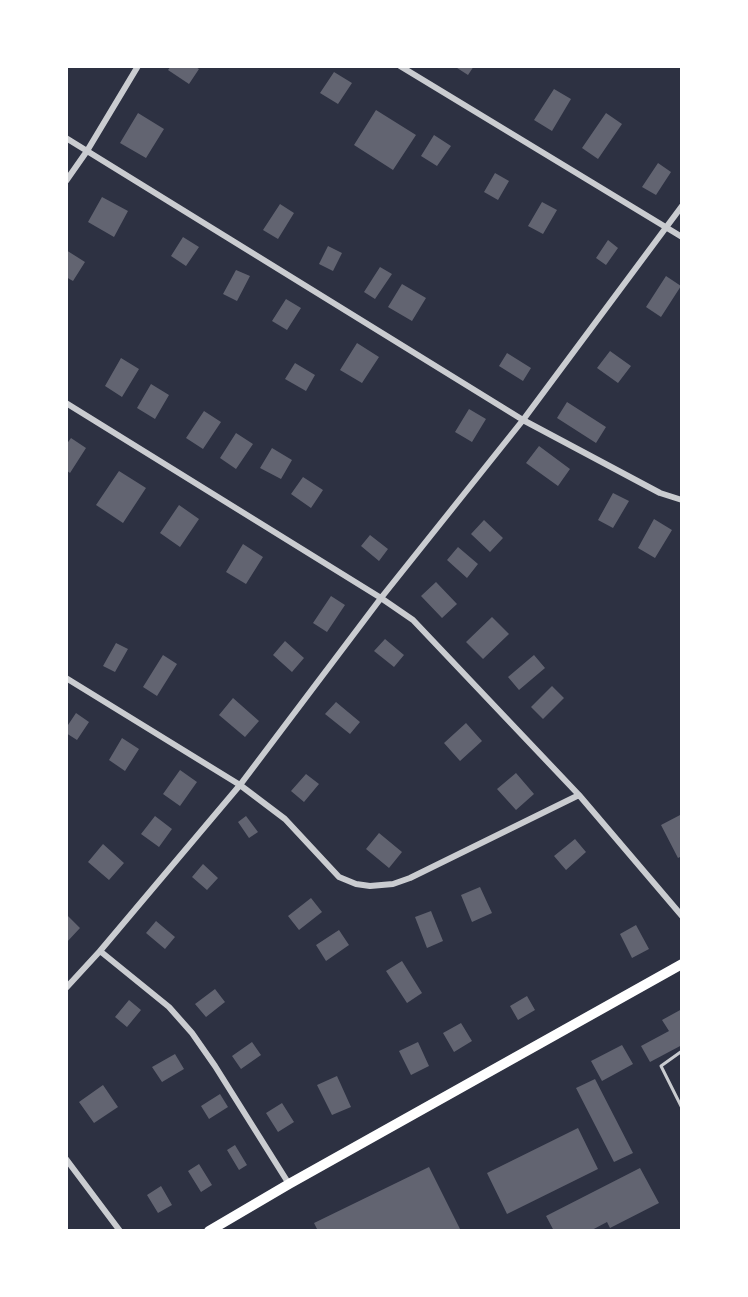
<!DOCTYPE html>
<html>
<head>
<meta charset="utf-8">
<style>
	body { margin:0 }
	#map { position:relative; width:748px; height:1297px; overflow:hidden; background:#2d3142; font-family:Mulish,sans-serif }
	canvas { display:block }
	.frame { position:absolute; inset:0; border:68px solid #fff; pointer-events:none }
</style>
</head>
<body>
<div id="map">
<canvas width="748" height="1297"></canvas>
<div class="frame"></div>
</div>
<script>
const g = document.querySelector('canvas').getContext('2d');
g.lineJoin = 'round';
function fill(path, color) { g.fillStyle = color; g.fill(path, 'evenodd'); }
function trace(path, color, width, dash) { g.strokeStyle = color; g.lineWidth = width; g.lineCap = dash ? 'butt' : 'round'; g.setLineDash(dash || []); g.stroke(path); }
const building = new Path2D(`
	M 171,66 L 194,66 L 199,69 L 189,84 L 168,70 Z
	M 454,66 L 474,66 L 468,75 Z
	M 334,72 L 352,83 L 338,104 L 320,93 Z
	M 554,89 L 571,99 L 552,131 L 534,120 Z
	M 376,110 L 416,135 L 393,170 L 354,145 Z
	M 138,113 L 164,129 L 146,158 L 120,143 Z
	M 606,113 L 622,124 L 598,159 L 582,148 Z
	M 434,135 L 451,146 L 437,166 L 421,156 Z
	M 658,163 L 671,172 L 656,195 L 642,187 Z
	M 495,173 L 509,181 L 498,200 L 484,192 Z
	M 102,197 L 128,211 L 114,237 L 88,222 Z
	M 542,202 L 557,210 L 543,234 L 528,226 Z
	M 280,204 L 294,213 L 278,239 L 263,230 Z
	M 183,237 L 199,247 L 186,266 L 171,256 Z
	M 608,240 L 618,248 L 606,265 L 596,258 Z
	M 328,246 L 342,253 L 333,271 L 319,264 Z
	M 66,250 L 85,262 L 73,281 L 66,277 Z
	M 380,267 L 392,274 L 375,299 L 364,292 Z
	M 236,270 L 250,276 L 237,301 L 223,294 Z
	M 666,276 L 681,286 L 661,317 L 646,307 Z
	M 402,284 L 426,298 L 412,321 L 388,307 Z
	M 286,299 L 301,308 L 287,330 L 272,321 Z
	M 357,343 L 379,357 L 362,383 L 340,370 Z
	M 610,351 L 631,366 L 618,383 L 597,368 Z
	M 507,353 L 531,368 L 523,381 L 499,366 Z
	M 121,358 L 139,369 L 122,397 L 105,386 Z
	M 295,363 L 315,375 L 306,391 L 285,379 Z
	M 151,384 L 169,395 L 155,419 L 137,408 Z
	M 567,402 L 606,427 L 596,443 L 557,418 Z
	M 469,409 L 486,419 L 472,442 L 455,432 Z
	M 204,411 L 221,422 L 203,449 L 186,438 Z
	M 236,433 L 253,444 L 236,469 L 220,458 Z
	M 71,438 L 86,448 L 70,473 L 66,470 L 66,445 Z
	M 539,446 L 570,469 L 558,486 L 526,463 Z
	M 272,448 L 292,460 L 281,479 L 260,468 Z
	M 119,471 L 146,488 L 123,523 L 96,505 Z
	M 303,477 L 323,490 L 311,508 L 291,494 Z
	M 613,493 L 629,501 L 613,528 L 598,520 Z
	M 179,505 L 199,519 L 180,547 L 160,533 Z
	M 654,519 L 672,530 L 655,558 L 638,548 Z
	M 484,520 L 503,538 L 490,552 L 471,534 Z
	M 370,535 L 388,549 L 379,561 L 361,546 Z
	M 243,544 L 263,557 L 246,584 L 226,572 Z
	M 458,547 L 478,564 L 467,578 L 447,560 Z
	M 436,582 L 457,604 L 442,618 L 421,596 Z
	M 331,596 L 345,605 L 327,632 L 313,623 Z
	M 492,617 L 509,634 L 483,659 L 466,642 Z
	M 385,639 L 404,655 L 394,667 L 374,651 Z
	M 285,641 L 304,658 L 292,672 L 273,655 Z
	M 116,643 L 128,649 L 115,672 L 103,666 Z
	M 163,655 L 177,664 L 157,696 L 143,687 Z
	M 534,655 L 545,668 L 519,690 L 508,677 Z
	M 552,686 L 564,698 L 543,719 L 531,707 Z
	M 233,698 L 259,721 L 245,737 L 219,715 Z
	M 336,702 L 360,722 L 350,734 L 325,714 Z
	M 76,713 L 89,722 L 77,740 L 66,733 L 66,728 Z
	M 466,723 L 482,741 L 460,761 L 444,743 Z
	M 122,738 L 139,749 L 125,771 L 109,760 Z
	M 180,770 L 197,782 L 180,806 L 163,794 Z
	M 516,773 L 534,794 L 516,810 L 497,789 Z
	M 306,774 L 319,784 L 304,802 L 291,791 Z
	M 682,814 L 682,856 L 678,858 L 661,825 Z
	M 155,816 L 172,829 L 159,847 L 141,834 Z
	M 246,816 L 258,832 L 249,838 L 238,822 Z
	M 379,833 L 402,852 L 389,868 L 366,849 Z
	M 575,839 L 586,852 L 566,870 L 554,856 Z
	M 103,844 L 124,863 L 109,880 L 88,862 Z
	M 203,864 L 218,878 L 207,890 L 192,877 Z
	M 480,887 L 492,913 L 472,922 L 461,895 Z
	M 311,898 L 322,912 L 299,930 L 288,916 Z
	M 431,911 L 443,941 L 427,948 L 415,917 Z
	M 66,914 L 80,928 L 66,943 Z
	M 156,921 L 175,937 L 165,949 L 146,933 Z
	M 636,925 L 649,949 L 632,958 L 620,934 Z
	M 339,930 L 349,945 L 326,961 L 316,945 Z
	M 402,961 L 422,993 L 407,1003 L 386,971 Z
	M 215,989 L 225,1002 L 206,1017 L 195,1004 Z
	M 527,996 L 535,1010 L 518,1020 L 510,1006 Z
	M 129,1000 L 141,1010 L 127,1027 L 115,1017 Z
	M 682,1009 L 682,1045 L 650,1062 L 641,1046 L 669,1031 L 662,1020 Z
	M 461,1023 L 472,1041 L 454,1052 L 443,1033 Z
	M 252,1042 L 261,1055 L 241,1069 L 232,1056 Z
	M 418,1042 L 429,1066 L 411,1075 L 399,1051 Z
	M 622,1045 L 633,1064 L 602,1081 L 591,1061 Z
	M 175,1054 L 184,1069 L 162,1082 L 152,1067 Z
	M 337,1076 L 351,1107 L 332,1115 L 317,1085 Z
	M 595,1079 L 633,1153 L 614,1162 L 576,1088 Z
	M 103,1085 L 118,1107 L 94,1123 L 79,1102 Z
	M 220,1094 L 228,1107 L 209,1119 L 201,1106 Z
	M 282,1103 L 294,1122 L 278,1132 L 266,1113 Z
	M 578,1128 L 598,1169 L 507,1214 L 487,1173 Z
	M 235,1145 L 247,1165 L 239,1170 L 227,1150 Z
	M 199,1164 L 212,1185 L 201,1192 L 188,1171 Z
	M 429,1167 L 461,1231 L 318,1231 L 314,1223 Z
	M 640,1168 L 659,1203 L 610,1228 L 607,1222 L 590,1231 L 554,1231 L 546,1216 Z
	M 161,1186 L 172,1205 L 158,1213 L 147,1195 Z`);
const service = new Path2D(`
	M 682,1051 L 661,1066 L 682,1108`);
const minor = new Path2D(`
	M 400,66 L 682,237
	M 66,138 L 523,420 L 660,493 L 682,500
	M 66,181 L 87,151 L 138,66
	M 66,403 L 381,598 L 413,620 L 579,795 L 682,916
	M 66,678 L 240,785 L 285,819 L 339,877 L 356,884 L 370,886 L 393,884 L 410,878 L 579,795
	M 100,951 L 169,1007 L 192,1033 L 215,1066 L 289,1184
	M 66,988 L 100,951 L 240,785 L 381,598 L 523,420 L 682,206
	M 66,1159 L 120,1231`);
const primary = new Path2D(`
	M 209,1231 L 289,1184 L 682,964`);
fill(building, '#626471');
trace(service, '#caccd0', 3);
trace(minor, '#caccd0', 6);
trace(primary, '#fff', 10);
</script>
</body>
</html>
